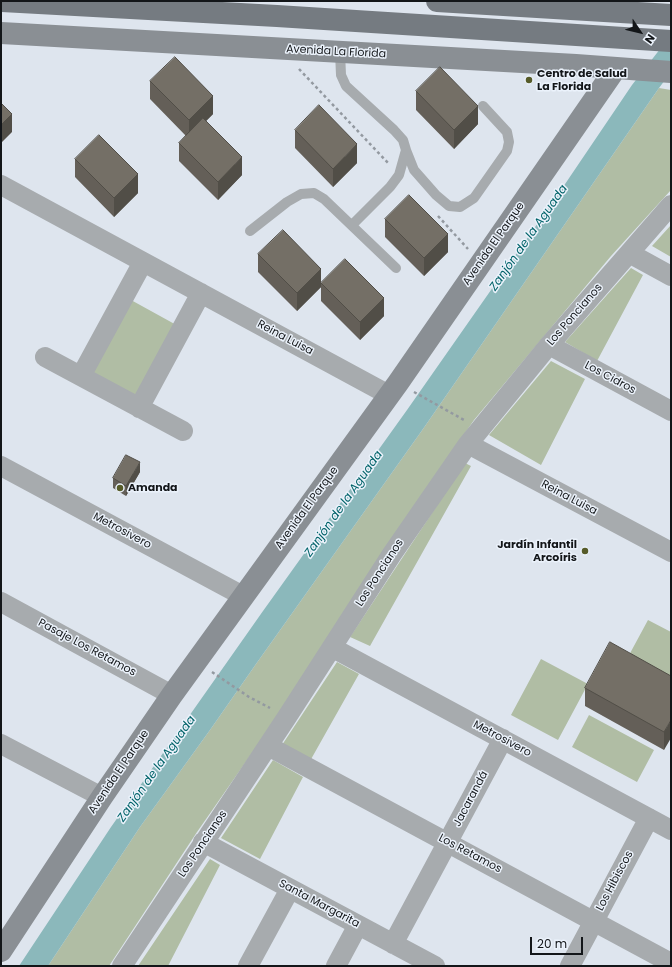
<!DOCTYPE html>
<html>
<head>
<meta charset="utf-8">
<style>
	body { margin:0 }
	#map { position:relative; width:672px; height:967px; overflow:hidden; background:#dee5ee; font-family:Poppins,sans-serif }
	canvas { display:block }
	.frame { position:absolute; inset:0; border:2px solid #131619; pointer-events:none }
	.north { position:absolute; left:620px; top:12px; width:40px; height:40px; -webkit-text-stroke:3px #ebf2fb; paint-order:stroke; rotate:125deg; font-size:11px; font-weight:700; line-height:16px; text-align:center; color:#131619 }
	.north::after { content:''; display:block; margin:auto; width:14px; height:18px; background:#131619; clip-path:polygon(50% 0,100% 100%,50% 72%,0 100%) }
	.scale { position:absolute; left:530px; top:937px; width:53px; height:18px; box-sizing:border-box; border:2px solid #131619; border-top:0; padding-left:5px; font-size:12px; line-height:14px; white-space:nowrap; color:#131619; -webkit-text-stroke:3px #ebf2fb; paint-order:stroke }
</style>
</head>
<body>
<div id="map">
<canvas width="672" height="967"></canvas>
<div class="frame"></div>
<div class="north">N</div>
<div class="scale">20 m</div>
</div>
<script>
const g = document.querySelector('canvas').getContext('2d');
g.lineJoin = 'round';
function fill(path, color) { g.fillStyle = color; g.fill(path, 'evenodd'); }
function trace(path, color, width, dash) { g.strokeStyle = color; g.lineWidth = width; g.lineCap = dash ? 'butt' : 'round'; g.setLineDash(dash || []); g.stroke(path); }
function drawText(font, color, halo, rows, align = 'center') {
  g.font = font + ' Poppins,sans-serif'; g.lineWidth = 3; g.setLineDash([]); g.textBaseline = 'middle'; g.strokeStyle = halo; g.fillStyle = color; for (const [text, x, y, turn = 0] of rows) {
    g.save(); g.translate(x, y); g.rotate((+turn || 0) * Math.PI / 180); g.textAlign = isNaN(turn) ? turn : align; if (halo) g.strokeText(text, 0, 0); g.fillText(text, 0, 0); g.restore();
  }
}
const green = new Path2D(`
	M 659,88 L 671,90 L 671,190 L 611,256 L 474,420 L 377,560 L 298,687 L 197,832 L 109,966 L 48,966 L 140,827 L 210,730 L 256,664 L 423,429 Z
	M 671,225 L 671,257 L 652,246 Z
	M 631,268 L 643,275 L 597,361 L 565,342 Z
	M 131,300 L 180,327 L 140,400 L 91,373 Z
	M 551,361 L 585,379 L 541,465 L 489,435 Z
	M 465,463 L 471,466 L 370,646 L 350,637 Z
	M 648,620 L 671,632 L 671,680 L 628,657 Z
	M 541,659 L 588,684 L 558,740 L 511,715 Z
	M 337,662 L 359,674 L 310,761 L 282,745 Z
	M 589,715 L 654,750 L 637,782 L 572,747 Z
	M 273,760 L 303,777 L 260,859 L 221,838 Z
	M 210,859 L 220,865 L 168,966 L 138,966 Z`);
const water = new Path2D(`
	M 671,35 L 671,72 L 659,88 L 423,429 L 256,664 L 210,730 L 140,827 L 48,966 L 19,966 L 111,827 L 263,611 L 407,410 L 561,190 L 632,85 Z`);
const path = new Path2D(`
	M 299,69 L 389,164
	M 438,216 L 468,249
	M 414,392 L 464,420
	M 212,672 L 249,697 L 270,708`);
const lane = new Path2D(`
	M 340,52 L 341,75 L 346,86 L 394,130 L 403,140 L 406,150 L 399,175 L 390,187 L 352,225
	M 406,150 L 414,170 L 436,195 L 449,206 L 460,207 L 474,198 L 507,151 L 509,142 L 507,132 L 483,106
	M 250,231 L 287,202 L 301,194 L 314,193 L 324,199 L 396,268`);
const street = new Path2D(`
	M 1,185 L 389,395
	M 629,253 L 671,276
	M 549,345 L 671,411
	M 45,357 L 183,431
	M 81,376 L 143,262
	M 139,408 L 201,293
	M 468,444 L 671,552
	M 1,466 L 243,596
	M 1,602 L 172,695
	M 333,648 L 671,830
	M 1,744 L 102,797
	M 268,746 L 671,963
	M 203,842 L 435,966
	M 393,944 L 503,739
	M 122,966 L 287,717 L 392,554 L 468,444 L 549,345 L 671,205
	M 248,966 L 290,889
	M 336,966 L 358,925
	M 570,966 L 649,818`);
const secondary = new Path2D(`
	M 1,33 L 576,65 L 671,72
	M 1,951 L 102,797 L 172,695 L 398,383 L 616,68`);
const primary = new Path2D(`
	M 2,1 L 277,16 L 671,41
	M 437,1 L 671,15`);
const wall = new Path2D(`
	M 150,81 L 213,114 L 206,121 L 242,175 L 218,200 L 179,161 L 179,143 L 186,136 L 150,99 Z
	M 416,91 L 478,124 L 454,149 L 416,110 Z
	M 295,130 L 357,163 L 333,187 L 295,148 Z
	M 75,159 L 138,193 L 114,217 L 75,177 Z
	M 385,219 L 448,252 L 424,276 L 385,237 Z
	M 258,254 L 321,287 L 297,311 L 258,272 Z
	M 321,283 L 384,316 L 360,340 L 321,301 Z
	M 140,472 L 126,496 L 113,488 L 113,478 Z
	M 671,676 L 664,750 L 585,706 L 585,688 Z`);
const shadedWall = new Path2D(`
	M 213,96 L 213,114 L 189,138 L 189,120 Z
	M 478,106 L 478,124 L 454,149 L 454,130 Z
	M 12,114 L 12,132 L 1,143 L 1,125 Z
	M 357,144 L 357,163 L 333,187 L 333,169 Z
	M 242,157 L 242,175 L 218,200 L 218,182 Z
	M 138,174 L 138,193 L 114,217 L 114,198 Z
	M 448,234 L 448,252 L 424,276 L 424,258 Z
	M 321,269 L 321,287 L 297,311 L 297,293 Z
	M 384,298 L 384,316 L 360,340 L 360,322 Z
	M 140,462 L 140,472 L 126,496 L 126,486 Z
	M 671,720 L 671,738 L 664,750 L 664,732 Z`);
const building = new Path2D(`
	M 175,57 L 213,96 L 189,120 L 150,81 Z
	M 440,67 L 478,106 L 454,130 L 416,91 Z
	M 1,103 L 12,114 L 1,125 Z
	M 319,105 L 357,144 L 333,169 L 295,130 Z
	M 203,118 L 242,157 L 218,182 L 179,143 Z
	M 99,135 L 138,174 L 114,198 L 75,159 Z
	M 409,195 L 448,234 L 424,258 L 385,219 Z
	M 283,230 L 321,269 L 297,293 L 258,254 Z
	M 345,259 L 384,298 L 360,322 L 321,283 Z
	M 126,455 L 140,462 L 126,486 L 113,478 Z
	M 610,642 L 671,676 L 671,720 L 664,732 L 585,688 Z`);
const markers = [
	[529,80,4,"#565b28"],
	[120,488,4,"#565b28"],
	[585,551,4,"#565b28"]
];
const streetNames = [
	["Avenida La Florida",336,52,3],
	["Avenida El Parque",494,244,-55],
	["Los Poncianos",575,315,-49],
	["Reina Luisa",285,338,28],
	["Los Cidros",610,378,28],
	["Reina Luisa",569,498,28],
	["Avenida El Parque",307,508,-54],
	["Metrosivero",122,531,28],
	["Los Poncianos",380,573,-57],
	["Pasaje Los Retamos",87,648,28],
	["Metrosivero",502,739,28],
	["Avenida El Parque",119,772,-56],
	["Jacarandá",471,799,-62],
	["Los Poncianos",203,844,-56],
	["Los Retamos",470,854,28],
	["Los Hibiscos",615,881,-62],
	["Santa Margarita",319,904,28]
];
const poiNames = [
	["Centro de Salud",537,74],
	["La Florida",537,87],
	["Amanda",128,488],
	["Jardín Infantil",577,545,"right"],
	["Arcoíris",577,558,"right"]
];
const waterNames = [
	["Zanjón de la Aguada",529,238,-55],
	["Zanjón de la Aguada",344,504,-55],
	["Zanjón de la Aguada",157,769,-55]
];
fill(green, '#b0bda4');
fill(water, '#8bb8bb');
trace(path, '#9399a0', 2.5, [3, 3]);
trace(lane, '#a7abae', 10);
trace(street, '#a7abae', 20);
trace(secondary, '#8a8f94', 22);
trace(primary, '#757b81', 22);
fill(wall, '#645f58');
fill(shadedWall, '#514e47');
fill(building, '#746f66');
trace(building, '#514e47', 1);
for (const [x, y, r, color] of markers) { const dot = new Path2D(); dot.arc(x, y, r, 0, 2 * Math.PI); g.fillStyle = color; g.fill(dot); trace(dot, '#ebf2fb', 1.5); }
drawText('11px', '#131619', '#ebf2fb', streetNames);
drawText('bold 11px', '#131619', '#ebf2fb', poiNames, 'left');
drawText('italic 12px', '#006369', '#ebf2fb', waterNames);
</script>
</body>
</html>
